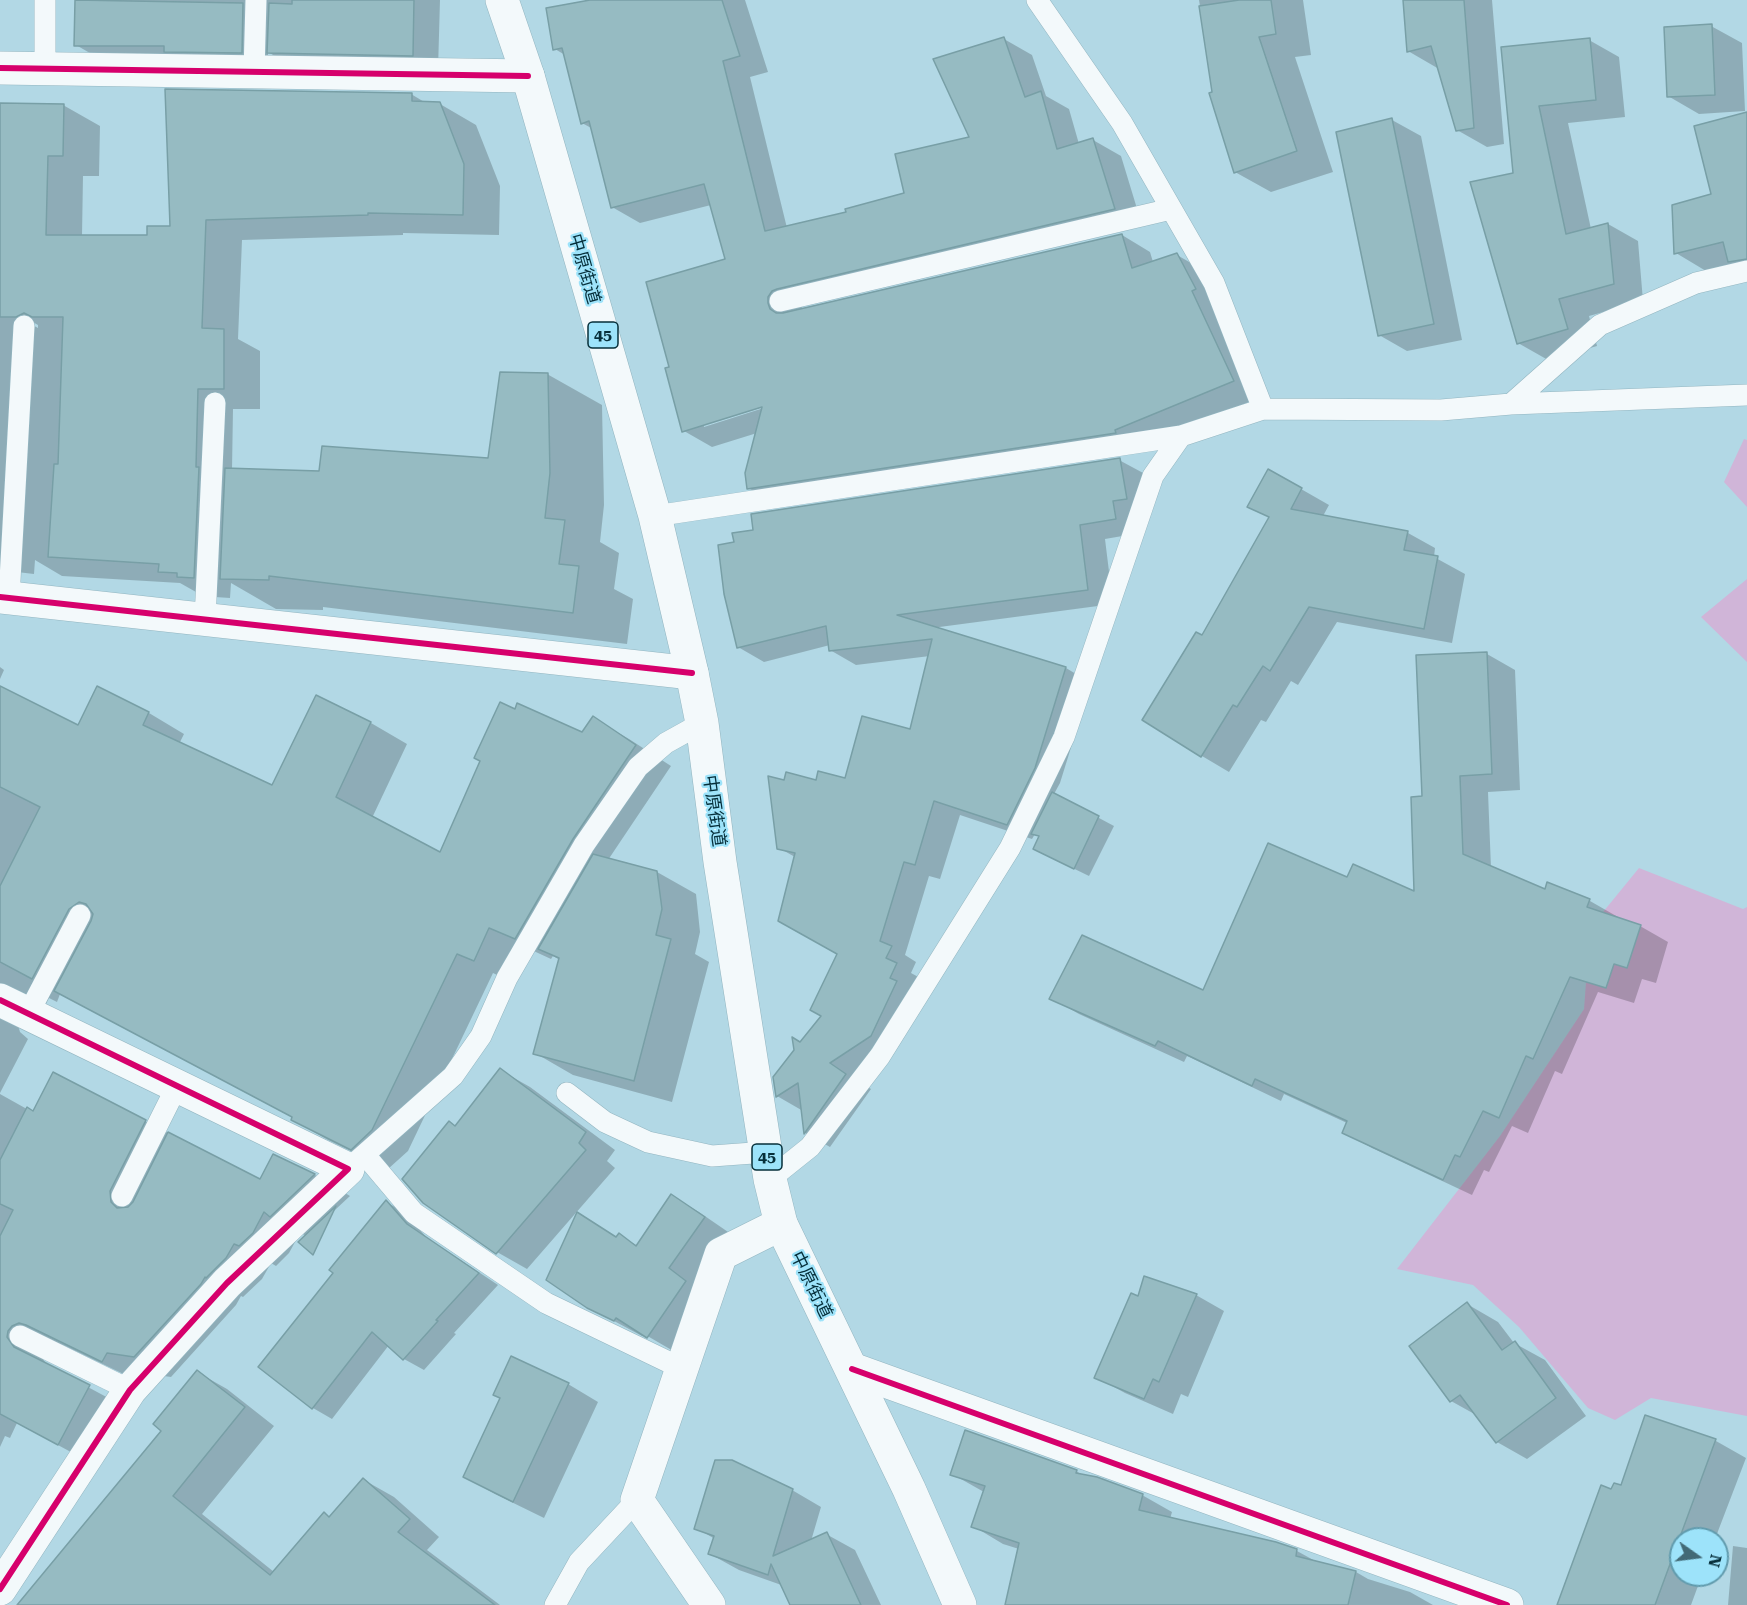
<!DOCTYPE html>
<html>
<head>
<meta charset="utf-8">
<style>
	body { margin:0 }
	#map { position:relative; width:1747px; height:1605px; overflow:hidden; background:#b2d8e5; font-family:"Roboto Serif",serif }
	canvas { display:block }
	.north { position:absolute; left:1669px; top:1527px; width:60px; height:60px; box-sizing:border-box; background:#9de3fa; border:2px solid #619bad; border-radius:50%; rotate:104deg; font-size:16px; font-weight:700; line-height:24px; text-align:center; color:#062f3a }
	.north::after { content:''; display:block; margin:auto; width:21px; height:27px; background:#426a76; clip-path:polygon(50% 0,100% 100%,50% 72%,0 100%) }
</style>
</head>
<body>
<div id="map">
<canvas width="1747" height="1605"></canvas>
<div class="north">N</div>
</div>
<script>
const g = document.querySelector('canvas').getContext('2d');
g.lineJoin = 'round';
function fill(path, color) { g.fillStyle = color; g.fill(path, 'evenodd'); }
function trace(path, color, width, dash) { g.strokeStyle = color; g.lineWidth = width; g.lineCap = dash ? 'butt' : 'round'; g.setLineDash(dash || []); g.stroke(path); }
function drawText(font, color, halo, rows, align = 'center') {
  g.font = font + ' "Roboto Serif","Noto Sans JP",serif'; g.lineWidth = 4.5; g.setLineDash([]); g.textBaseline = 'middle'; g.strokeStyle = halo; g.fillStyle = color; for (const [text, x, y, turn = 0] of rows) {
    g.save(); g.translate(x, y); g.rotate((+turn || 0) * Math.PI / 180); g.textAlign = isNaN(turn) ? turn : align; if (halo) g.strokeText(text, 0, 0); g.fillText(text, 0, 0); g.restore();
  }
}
const green = new Path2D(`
	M 1744,439 L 1747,440 L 1747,507 L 1724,482 Z
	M 1747,579 L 1747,662 L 1701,617 Z
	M 1639,868 L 1743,909 L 1747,907 L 1747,1416 L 1651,1398 L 1615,1420 L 1588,1408 L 1519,1327 L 1473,1285 L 1397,1269 L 1500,1136 L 1584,1009 L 1590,928 Z`);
const shadow = new Path2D(`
	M 76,0 L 440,0 L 438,70 L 295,68 L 268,52 L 268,67 L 102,60 L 76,45 Z
	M 598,0 L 745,0 L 768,72 L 750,77 L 787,228 L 848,214 L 906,194 L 971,138 L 1004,39 L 1032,55 L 1046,96 L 1069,109 L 1079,144 L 1093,140 L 1121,156 L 1142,225 L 806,304 L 797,312 L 1122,235 L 1150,252 L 1153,262 L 1177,255 L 1205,271 L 1261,397 L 1143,446 L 777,504 L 748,488 L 757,433 L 712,447 L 684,431 L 671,368 L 726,260 L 711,205 L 640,223 L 612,207 L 593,129 L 582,123 L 565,55 L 555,49 ZM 769,403 L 770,406 L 704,427 L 704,424 Z
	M 1199,0 L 1303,0 L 1311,55 L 1295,57 L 1333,172 L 1271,192 L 1235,172 L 1214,93 Z
	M 1405,0 L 1492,0 L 1504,144 L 1487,147 L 1457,130 L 1439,69 L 1408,51 Z
	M 1711,26 L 1742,43 L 1745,111 L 1699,114 L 1668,96 Z
	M 1589,40 L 1619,57 L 1625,117 L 1568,123 L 1591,229 L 1608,224 L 1638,241 L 1643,301 L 1589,316 L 1597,346 L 1548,360 L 1518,343 L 1515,174 L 1503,49 Z
	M 411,94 L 426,103 L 440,104 L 476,125 L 500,186 L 499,235 L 403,233 L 403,235 L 242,240 L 238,339 L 260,351 L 260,409 L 233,409 L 232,470 L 320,472 L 489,460 L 547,374 L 602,405 L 604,505 L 600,542 L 619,553 L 614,589 L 633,599 L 627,644 L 323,607 L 323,610 L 276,609 L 231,583 L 230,598 L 215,597 L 196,592 L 180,583 L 62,576 L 35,560 L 34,574 L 0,570 L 0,105 L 63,105 L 100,126 L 99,176 L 83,176 L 82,236 L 148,236 L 171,228 ZM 12,310 L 38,325 L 38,328 L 11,313 Z
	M 1747,113 L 1747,261 L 1706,271 L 1676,253 L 1713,195 Z
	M 1392,120 L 1421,136 L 1462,340 L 1407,351 L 1379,335 Z
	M 1119,460 L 1145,474 L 1140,533 L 1105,539 L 1113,604 L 932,628 L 1066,668 L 1091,683 L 1060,783 L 1054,794 L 1114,826 L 1089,876 L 1050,857 L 1040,837 L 1035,834 L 1032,839 L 960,815 L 940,879 L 929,876 L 905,955 L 916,962 L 911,973 L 922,979 L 922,996 L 896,1050 L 853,1078 L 871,1089 L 830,1147 L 805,1133 L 803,1111 L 777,1096 L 775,1078 L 823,1016 L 839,954 L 795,857 L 779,848 L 785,782 L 817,782 L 846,780 L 911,731 L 930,656 L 856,665 L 830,650 L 830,645 L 764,662 L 738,647 Z
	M 1301,489 L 1329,505 L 1323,516 L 1408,533 L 1435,548 L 1434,557 L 1465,574 L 1452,643 L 1337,622 L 1298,685 L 1291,681 L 1266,722 L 1261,720 L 1229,772 L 1202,756 L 1203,637 L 1270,518 L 1249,506 Z
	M 1487,654 L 1515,670 L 1520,790 L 1488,792 L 1491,868 L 1545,891 L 1548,884 L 1590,901 L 1618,917 L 1617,919 L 1640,926 L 1668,942 L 1656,983 L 1642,979 L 1634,1003 L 1598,992 L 1562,1074 L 1555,1071 L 1528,1133 L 1512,1126 L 1489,1172 L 1484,1170 L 1472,1195 L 1372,1148 L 1344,1132 L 1347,1123 L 1284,1094 L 1281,1101 L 1187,1056 L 1184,1062 L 1079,1014 L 1051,998 L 1204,992 L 1348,879 L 1416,894 L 1423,798 Z
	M 0,667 L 4,670 L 0,679 Z
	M 0,688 L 79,727 L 98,688 L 149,713 L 184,734 L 179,744 L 273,787 L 316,697 L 371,723 L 407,744 L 372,818 L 440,854 L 583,734 L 593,718 L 629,739 L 671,766 L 608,860 L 657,872 L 696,894 L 700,932 L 695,954 L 709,962 L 672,1102 L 573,1075 L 535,1053 L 560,960 L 553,956 L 551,959 L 525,947 L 510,981 L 493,973 L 408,1151 L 388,1169 L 328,1140 L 293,1120 L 294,1118 L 60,994 L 57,1002 L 49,998 L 46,1004 L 35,1001 L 17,1022 L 20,1032 L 28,1039 L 0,1093 Z
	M 500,1070 L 530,1087 L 615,1150 L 607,1161 L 615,1168 L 527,1269 L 497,1252 Z
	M 0,1094 L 34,1113 L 145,1121 L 261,1181 L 274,1156 L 315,1175 L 350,1196 L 307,1236 L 300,1233 L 289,1253 L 276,1266 L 271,1263 L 262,1279 L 243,1297 L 241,1296 L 236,1305 L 171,1377 L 143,1373 L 138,1381 L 63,1345 L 55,1343 L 44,1352 L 43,1359 L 47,1365 L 125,1407 L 95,1465 L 17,1423 L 10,1438 L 5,1436 L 0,1447 Z
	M 672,1196 L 699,1212 L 731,1234 L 675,1352 L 644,1334 L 642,1336 L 588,1307 L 578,1214 L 618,1238 L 619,1235 L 638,1246 Z
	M 386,1202 L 406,1213 L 426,1237 L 498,1285 L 454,1333 L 456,1334 L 424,1370 L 404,1359 L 389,1345 L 332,1419 L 313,1408 Z
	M 1196,1295 L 1224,1311 L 1188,1397 L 1181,1394 L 1173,1414 L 1125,1393 L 1096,1377 L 1139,1298 Z
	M 1467,1304 L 1498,1322 L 1514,1343 L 1545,1360 L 1586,1416 L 1527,1459 L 1497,1442 L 1478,1416 L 1451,1401 Z
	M 197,1372 L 227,1389 L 274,1426 L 202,1514 L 274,1572 L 331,1518 L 364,1480 L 394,1497 L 439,1537 L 427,1550 L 500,1605 L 19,1605 L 163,1430 Z
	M 568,1384 L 598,1402 L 544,1518 L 495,1494 L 465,1477 Z
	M 1646,1417 L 1716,1441 L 1746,1458 L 1715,1539 L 1681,1539 L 1681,1575 L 1702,1575 L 1691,1605 L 1558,1605 L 1612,1491 L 1622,1487 Z
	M 1076,1471 L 1084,1476 L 1142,1495 L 1172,1512 L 1170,1519 L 1297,1551 L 1317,1562 L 1356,1572 L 1368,1579 L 1410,1592 L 1433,1605 L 1012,1605 L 1019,1549 L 1003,1544 L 973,1526 L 984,1492 L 952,1474 Z
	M 792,1490 L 821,1507 L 811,1541 L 826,1534 L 855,1550 L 881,1605 L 803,1605 L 818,1598 L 739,1570 L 710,1554 L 715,1539 L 696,1528 Z
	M 1733,1546 L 1747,1548 L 1747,1605 L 1728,1605 Z`);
const building = new Path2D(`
	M 75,0 L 243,3 L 242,53 L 164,52 L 164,46 L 74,46 Z
	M 292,0 L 414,0 L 413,56 L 267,53 L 269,3 L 292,4 Z
	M 590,0 L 722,0 L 740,56 L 723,61 L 765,231 L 846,212 L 845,209 L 904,193 L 895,154 L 969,137 L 933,59 L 1004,37 L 1025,97 L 1041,91 L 1057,149 L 1093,138 L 1115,209 L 777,289 L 772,291 L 768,297 L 768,303 L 770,309 L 776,313 L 783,313 L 1122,234 L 1132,268 L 1177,253 L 1196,289 L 1192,291 L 1234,381 L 1115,430 L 1116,433 L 747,489 L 745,473 L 762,407 L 682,432 L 665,368 L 669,367 L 646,282 L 725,259 L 704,184 L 611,208 L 589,121 L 581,124 L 562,48 L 553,50 L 546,8 Z
	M 1239,0 L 1271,0 L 1276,34 L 1259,37 L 1297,151 L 1234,173 L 1209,93 L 1212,92 L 1199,6 Z
	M 1403,0 L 1464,0 L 1474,128 L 1456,131 L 1431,46 L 1407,52 Z
	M 1712,24 L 1715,95 L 1667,97 L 1664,27 Z
	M 1590,38 L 1596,100 L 1539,106 L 1566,234 L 1608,223 L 1614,284 L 1559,299 L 1568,329 L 1517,344 L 1470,182 L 1513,173 L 1501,47 Z
	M 165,89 L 412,93 L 412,101 L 440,102 L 464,164 L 463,215 L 368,213 L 368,215 L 206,220 L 202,328 L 224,329 L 224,389 L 198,389 L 196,467 L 199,467 L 194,578 L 177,577 L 177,573 L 158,572 L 159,564 L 48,557 L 54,464 L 58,464 L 63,317 L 32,317 L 24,313 L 16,317 L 0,317 L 0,103 L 64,104 L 63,156 L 48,156 L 46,235 L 147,235 L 147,226 L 170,226 Z
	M 1747,112 L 1747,259 L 1728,262 L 1723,242 L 1674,254 L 1672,205 L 1711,194 L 1694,126 Z
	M 1392,118 L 1434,324 L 1378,336 L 1336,132 Z
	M 500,372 L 548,373 L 550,473 L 545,518 L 565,520 L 559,564 L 579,566 L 573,613 L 269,576 L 269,580 L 220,579 L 225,468 L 319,471 L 322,446 L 488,458 Z
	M 1120,458 L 1127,499 L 1113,501 L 1116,519 L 1080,525 L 1088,590 L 897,615 L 1066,667 L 1035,768 L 1007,825 L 934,801 L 915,865 L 904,862 L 880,941 L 892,946 L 886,958 L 897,963 L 890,978 L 897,981 L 871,1036 L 830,1063 L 846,1074 L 804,1134 L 798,1083 L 776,1097 L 773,1077 L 794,1050 L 792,1037 L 800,1042 L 821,1016 L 810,1010 L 837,954 L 778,921 L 795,853 L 777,849 L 768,776 L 784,780 L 786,772 L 816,780 L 818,771 L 845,778 L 862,716 L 910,729 L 932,639 L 829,651 L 826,626 L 737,648 L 724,594 L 718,545 L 734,542 L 732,533 L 753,530 L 751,514 Z
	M 1268,469 L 1302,488 L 1291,509 L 1408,531 L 1404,550 L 1438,556 L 1424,629 L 1309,607 L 1270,671 L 1263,666 L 1237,707 L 1233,705 L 1201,757 L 1142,720 L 1196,632 L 1202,635 L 1269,517 L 1247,507 Z
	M 1487,652 L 1492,774 L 1460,776 L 1463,854 L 1545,889 L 1547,882 L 1590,899 L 1587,907 L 1641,925 L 1627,968 L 1614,964 L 1606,988 L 1570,977 L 1533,1059 L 1526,1056 L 1499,1118 L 1483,1111 L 1460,1157 L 1455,1155 L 1443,1180 L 1342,1133 L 1347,1121 L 1255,1079 L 1252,1086 L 1158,1041 L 1155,1046 L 1049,999 L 1082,935 L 1203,990 L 1268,843 L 1347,877 L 1353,864 L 1414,891 L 1411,797 L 1422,796 L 1416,655 Z
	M 0,686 L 78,725 L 97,686 L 149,712 L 143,725 L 272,785 L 316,695 L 371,722 L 336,797 L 440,852 L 480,761 L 474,758 L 500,702 L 515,709 L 517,703 L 582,732 L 593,716 L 636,745 L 573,839 L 515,939 L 489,928 L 474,961 L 457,954 L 372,1130 L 351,1150 L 291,1120 L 292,1117 L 54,991 L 91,921 L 93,914 L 86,904 L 79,902 L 69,909 L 32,979 L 0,962 L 0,886 L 40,807 L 0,787 Z
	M 1052,792 L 1099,816 L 1074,869 L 1033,849 L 1039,836 L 1031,834 Z
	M 593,854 L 657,871 L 662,909 L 656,935 L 671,939 L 634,1081 L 533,1054 L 559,958 L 538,949 Z
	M 500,1068 L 586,1132 L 579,1143 L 586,1150 L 496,1254 L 423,1203 L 402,1179 L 449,1121 L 455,1126 Z
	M 53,1072 L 146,1120 L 110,1191 L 111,1202 L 117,1208 L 128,1207 L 133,1202 L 168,1132 L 260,1179 L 273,1154 L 315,1174 L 270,1217 L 264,1212 L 253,1233 L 239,1246 L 234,1244 L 226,1258 L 206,1278 L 205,1277 L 201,1284 L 134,1357 L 107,1353 L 102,1362 L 26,1325 L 19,1323 L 12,1326 L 8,1331 L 7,1337 L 14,1347 L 90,1385 L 58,1445 L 0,1414 L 0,1236 L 13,1210 L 0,1204 L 0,1160 L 27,1107 L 33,1111 Z
	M 671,1194 L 705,1217 L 669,1268 L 686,1281 L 647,1338 L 616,1318 L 614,1321 L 587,1308 L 546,1280 L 577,1212 L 616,1237 L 619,1233 L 636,1246 Z
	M 386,1200 L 407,1224 L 479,1273 L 436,1320 L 438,1321 L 403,1360 L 372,1332 L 312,1409 L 258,1367 L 333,1273 L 329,1270 Z
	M 336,1206 L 313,1255 L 298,1242 Z
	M 1144,1276 L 1197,1294 L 1159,1382 L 1153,1379 L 1144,1399 L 1094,1378 L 1131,1293 L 1138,1296 Z
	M 1467,1302 L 1502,1350 L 1515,1341 L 1556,1398 L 1496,1443 L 1460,1395 L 1450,1402 L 1409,1346 Z
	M 511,1356 L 569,1383 L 513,1502 L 463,1477 L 500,1398 L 493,1395 Z
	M 197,1370 L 245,1407 L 173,1496 L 270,1575 L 324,1512 L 329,1517 L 363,1478 L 410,1519 L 398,1532 L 495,1605 L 17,1605 L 161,1431 L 153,1424 Z
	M 1645,1415 L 1716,1439 L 1655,1605 L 1557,1605 L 1601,1485 L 1611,1489 L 1614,1483 L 1621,1485 Z
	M 965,1430 L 1077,1470 L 1076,1473 L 1097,1477 L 1143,1494 L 1139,1510 L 1276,1542 L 1297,1549 L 1296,1556 L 1356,1571 L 1348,1605 L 1005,1605 L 1019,1543 L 971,1527 L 985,1486 L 950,1475 Z
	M 715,1460 L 732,1460 L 793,1489 L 773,1556 L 827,1532 L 861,1605 L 790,1605 L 771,1564 L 768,1575 L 708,1554 L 714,1536 L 694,1529 Z`);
const service = new Path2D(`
	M 1037,0 L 1122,123 L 1214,283 L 1263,409
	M 45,69 L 45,0
	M 254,72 L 256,0
	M 780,301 L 1171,209
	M 1511,404 L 1747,395
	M 655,516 L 1181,436 L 1263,409 L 1441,410 L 1511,404 L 1600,325 L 1696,283 L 1747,271
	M 9,598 L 24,326
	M 205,620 L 215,403
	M 28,1014 L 80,915
	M 567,1093 L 605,1122 L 648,1142 L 712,1156 L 767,1152
	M 365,1155 L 414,1213 L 546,1303 L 683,1369
	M 348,1169 L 453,1076 L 481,1036 L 507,978 L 584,845 L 638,767 L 666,743 L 702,723
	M 770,1179 L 810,1147 L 880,1056 L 1010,848 L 1064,737 L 1153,476 L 1181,436
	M 122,1196 L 177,1086
	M 20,1336 L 130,1390
	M 555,1605 L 579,1562 L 637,1500`);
const minor = new Path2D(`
	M 0,68 L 528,76
	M 0,597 L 692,673
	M 0,1000 L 348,1169 L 227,1283 L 130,1390 L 0,1589
	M 852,1369 L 1507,1605
	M 709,1605 L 637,1500 L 721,1254 L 781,1224`);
const primary = new Path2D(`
	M 502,0 L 528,76 L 655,516 L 692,673 L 702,723 L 720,862 L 770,1179 L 781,1224 L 909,1489 L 960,1605`);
const cycleway = new Path2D(`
	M 0,68 L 528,76
	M 0,597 L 692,673
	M 0,1000 L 348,1169 L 227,1283 L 130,1390 L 0,1589
	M 852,1369 L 1507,1605`);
const shields = [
	[603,335,30],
	[767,1157,30]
];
const shieldNames = [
	["45",603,335],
	["45",767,1157]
];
const streetNames = [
	["中原街道",584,269,74],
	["中原街道",714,811,82],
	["中原街道",811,1285,64]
];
fill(green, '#d0b5d8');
fill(shadow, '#0003');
fill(building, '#96bbc2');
trace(building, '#789fa6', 1.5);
trace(service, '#92b5c0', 22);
trace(minor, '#92b5c0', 34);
trace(primary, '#92b5c0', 34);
trace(service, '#f3f9fb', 21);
trace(minor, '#f3f9fb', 33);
trace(primary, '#f3f9fb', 33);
trace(cycleway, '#d6006c', 6);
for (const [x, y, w] of shields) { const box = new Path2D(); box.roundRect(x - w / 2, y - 13, w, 26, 4.5); g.fillStyle = '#9de3fa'; g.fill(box); trace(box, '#062f3a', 1.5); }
drawText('bold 16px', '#062f3a', null, shieldNames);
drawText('18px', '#062f3a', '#9de3fa', streetNames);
</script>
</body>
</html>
